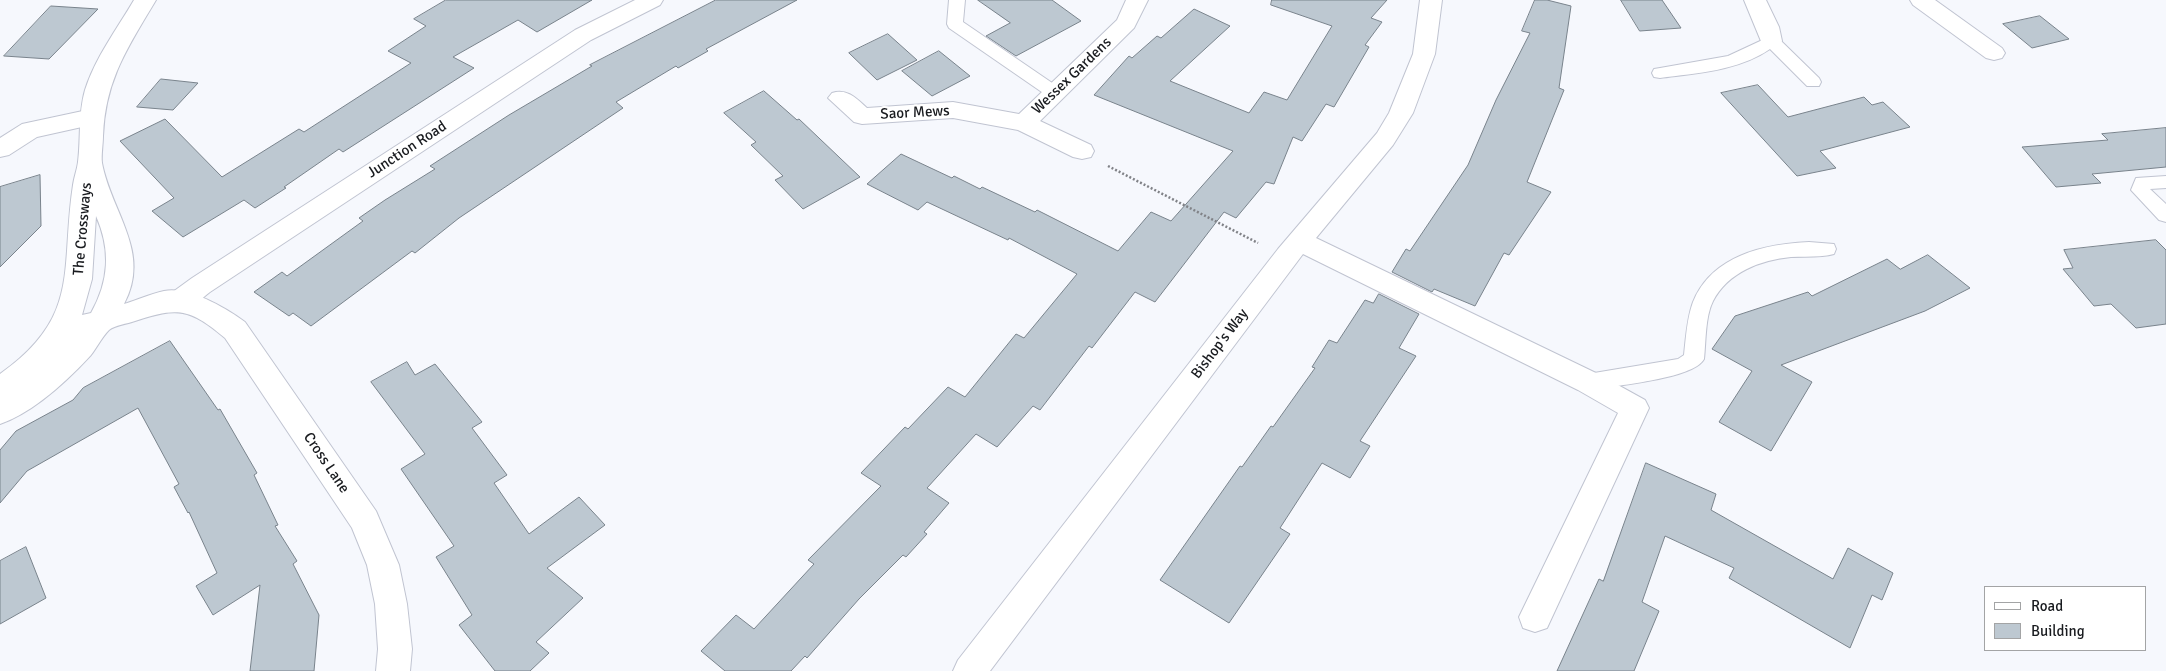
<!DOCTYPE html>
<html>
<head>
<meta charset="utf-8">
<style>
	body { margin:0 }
	#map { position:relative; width:2166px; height:671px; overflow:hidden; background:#f6f8fd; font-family:Signika,sans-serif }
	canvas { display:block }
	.legend { position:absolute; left:1984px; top:586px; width:162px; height:65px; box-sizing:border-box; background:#fff; border:1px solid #a3a4a5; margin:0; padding:6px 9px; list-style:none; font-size:15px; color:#191b1f }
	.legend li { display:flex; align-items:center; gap:10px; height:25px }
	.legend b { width:25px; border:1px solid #a3a4a5 }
</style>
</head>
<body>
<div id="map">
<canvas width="2166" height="671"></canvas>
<ul class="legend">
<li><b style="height:6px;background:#fff"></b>Road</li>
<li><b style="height:14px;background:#bdc8d1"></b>Building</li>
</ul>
</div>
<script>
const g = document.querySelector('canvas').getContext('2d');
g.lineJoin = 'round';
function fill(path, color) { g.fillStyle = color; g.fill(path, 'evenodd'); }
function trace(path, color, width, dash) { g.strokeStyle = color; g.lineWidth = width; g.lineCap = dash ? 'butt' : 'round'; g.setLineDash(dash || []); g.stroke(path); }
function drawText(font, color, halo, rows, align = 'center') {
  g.font = font + ' Signika,sans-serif'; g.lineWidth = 4; g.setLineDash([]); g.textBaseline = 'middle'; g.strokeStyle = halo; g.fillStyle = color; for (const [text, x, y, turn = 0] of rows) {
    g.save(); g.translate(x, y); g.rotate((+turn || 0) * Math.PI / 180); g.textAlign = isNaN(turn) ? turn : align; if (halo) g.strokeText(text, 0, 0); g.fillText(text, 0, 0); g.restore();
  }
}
const building = new Path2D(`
	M 446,0 L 592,0 L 537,32 L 518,20 L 453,57 L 474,68 L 343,152 L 339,149 L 284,187 L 286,188 L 255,208 L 244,200 L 183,237 L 152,211 L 174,198 L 120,141 L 165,119 L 222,177 L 299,129 L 304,132 L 411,63 L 388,51 L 426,26 L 414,19 Z
	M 716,0 L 797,0 L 706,49 L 708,51 L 678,68 L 676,66 L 616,102 L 623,108 L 459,218 L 415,253 L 412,251 L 311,326 L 293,313 L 289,316 L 254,292 L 282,272 L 287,276 L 363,221 L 359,218 L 385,200 L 435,169 L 430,166 L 509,115 L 592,66 L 590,65 Z
	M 978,0 L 1052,0 L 1081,21 L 1016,56 L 986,36 L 1010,23 Z
	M 1272,0 L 1387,0 L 1371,18 L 1382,22 L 1365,45 L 1369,47 L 1334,107 L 1326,104 L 1302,141 L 1293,137 L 1274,184 L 1266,182 L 1236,218 L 1224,212 L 1155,302 L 1135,292 L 1092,348 L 1089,346 L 1040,410 L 1033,406 L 997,447 L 976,434 L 927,488 L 949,503 L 924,532 L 927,534 L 906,557 L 903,555 L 859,599 L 807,658 L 805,656 L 791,671 L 725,671 L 701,651 L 736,615 L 754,629 L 814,564 L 808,560 L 881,486 L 861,473 L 905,427 L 908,429 L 948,387 L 965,397 L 1016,334 L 1024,338 L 1077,274 L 1009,238 L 1008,240 L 927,202 L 918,210 L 867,184 L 901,154 L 952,178 L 954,176 L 980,189 L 982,187 L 1035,212 L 1037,210 L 1118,251 L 1151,212 L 1171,221 L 1233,151 L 1094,95 L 1129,56 L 1132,58 L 1157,36 L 1161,38 L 1194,9 L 1230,26 L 1170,81 L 1249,113 L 1264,92 L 1287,100 L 1332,26 L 1271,5 Z
	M 1535,0 L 1547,0 L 1571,6 L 1559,88 L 1564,90 L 1527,182 L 1551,192 L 1509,255 L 1504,253 L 1475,306 L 1434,289 L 1432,292 L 1392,272 L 1406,249 L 1410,251 L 1468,165 L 1496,100 L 1530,33 L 1522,31 Z
	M 1621,0 L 1662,0 L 1681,28 L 1640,31 Z
	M 51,6 L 98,9 L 49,59 L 4,56 Z
	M 2040,16 L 2069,39 L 2032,48 L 2003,24 Z
	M 888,34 L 917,60 L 877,80 L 849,53 Z
	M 939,51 L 970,76 L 932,96 L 902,71 Z
	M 161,79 L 198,83 L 173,110 L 137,107 Z
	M 1758,85 L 1788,117 L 1864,97 L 1872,105 L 1883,102 L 1910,127 L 1820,151 L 1836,168 L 1797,176 L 1721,93 Z
	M 764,91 L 797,120 L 799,119 L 860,177 L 803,209 L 775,180 L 783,176 L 751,145 L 756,142 L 724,113 Z
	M 2166,128 L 2166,167 L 2092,174 L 2101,183 L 2056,187 L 2022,147 L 2108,140 L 2102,134 Z
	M 40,175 L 41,226 L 0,267 L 0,187 Z
	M 2156,240 L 2166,250 L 2166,324 L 2136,328 L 2111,304 L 2094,306 L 2063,269 L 2073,268 L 2064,250 Z
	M 1928,255 L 1970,288 L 1925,311 L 1781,365 L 1812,382 L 1771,451 L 1719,422 L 1752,371 L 1712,349 L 1735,316 L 1808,292 L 1812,296 L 1887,259 L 1900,269 Z
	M 1379,294 L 1419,314 L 1399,348 L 1416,356 L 1360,441 L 1370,446 L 1350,478 L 1322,463 L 1280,528 L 1290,534 L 1229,623 L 1160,580 L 1240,466 L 1242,467 L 1271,426 L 1273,427 L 1315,368 L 1312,367 L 1329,340 L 1337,343 L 1365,300 L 1373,303 Z
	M 170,341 L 218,410 L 220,409 L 257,473 L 254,475 L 278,525 L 275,526 L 297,561 L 293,564 L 319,615 L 314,671 L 250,671 L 260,585 L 213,615 L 196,586 L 217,573 L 189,512 L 188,513 L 174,487 L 179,484 L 138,408 L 27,471 L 0,503 L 0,450 L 16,431 L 73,400 L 83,388 Z
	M 407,362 L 415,375 L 435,364 L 482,422 L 472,428 L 507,475 L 494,483 L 529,534 L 579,497 L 605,525 L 547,568 L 583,598 L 536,642 L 549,653 L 530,671 L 495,671 L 459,625 L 472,615 L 436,557 L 454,546 L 401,469 L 425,454 L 371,382 Z
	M 1646,463 L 1716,494 L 1711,510 L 1833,579 L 1848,548 L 1893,573 L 1882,600 L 1872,595 L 1850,648 L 1729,578 L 1734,568 L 1665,536 L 1642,602 L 1659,611 L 1634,671 L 1557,671 L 1599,579 L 1603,581 Z
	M 26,547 L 46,598 L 0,624 L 0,561 Z`);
const path = new Path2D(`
	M 1108,166 L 1258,243`);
const service = new Path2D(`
	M 949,0 L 965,0 L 963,22 L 1061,89 L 1063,93 L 1061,97 L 1049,97 L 949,28 L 947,24 Z
	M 1771,36 L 1777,37 L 1819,78 L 1821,82 L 1819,86 L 1807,86 L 1770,49 C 1738,71 1697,73 1660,78 L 1654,77 L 1652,73 L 1654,69 L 1660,68 L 1728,56 Z
	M 2166,176 L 2166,188 L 2150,189 L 2166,204 L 2166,222 L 2159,220 L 2131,190 L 2136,178 Z
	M 1809,242 L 1834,244 L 1836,249 L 1834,254 C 1820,258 1805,256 1791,257 C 1761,260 1728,272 1713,301 C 1705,317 1706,341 1704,359 C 1694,379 1612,386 1588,390 L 1581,388 L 1578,382 L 1581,376 L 1588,374 L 1678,359 L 1684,355 C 1686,337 1687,318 1693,302 C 1712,255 1765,244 1809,242 Z`);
const minor = new Path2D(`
	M 635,0 L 663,0 L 660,5 L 591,40 L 210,292 C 197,302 188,314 170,308 L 167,301 L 170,294 L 192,278 L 575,30 Z
	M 1126,0 L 1148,0 L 1134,28 L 1040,121 L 1091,145 L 1094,151 L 1091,157 L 1082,159 L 1073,157 L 1018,130 L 953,118 L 862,124 L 854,122 L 828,98 L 832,93 C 847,88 856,98 867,108 L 953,102 L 1019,114 L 1117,20 Z
	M 1420,0 L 1442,0 L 1435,54 L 1413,113 L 1393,145 L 1316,238 L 1598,374 L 1645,400 L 1649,408 L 1547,628 L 1535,632 L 1523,628 L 1519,617 L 1618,413 L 1578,390 L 1303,254 L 990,671 L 953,671 L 958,660 L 1278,249 L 1377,133 L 1389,113 L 1413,54 Z
	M 1744,0 L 1766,0 L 1779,27 L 1782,41 L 1779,46 L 1771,48 L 1763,46 Z
	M 1910,0 L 1935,0 L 2002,48 L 2005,53 L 2002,58 L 1994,60 L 1986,58 L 1913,5 Z
	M 92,109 L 100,111 L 104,117 L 100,123 L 37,137 L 9,155 L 0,157 L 0,138 L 22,124 Z`);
const tertiary = new Path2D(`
	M 134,0 L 156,0 C 128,47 105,80 103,136 C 103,144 101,155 102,163 C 111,212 152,252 124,304 C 137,300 150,294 164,291 C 189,286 226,308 245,322 L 376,511 L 399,565 L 407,604 L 412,649 L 410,671 L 376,671 L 378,649 L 375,604 L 367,565 L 352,528 L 225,338 C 189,308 178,307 135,321 C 127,324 115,325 109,330 C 102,337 97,347 91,355 C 67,381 34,412 0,424 L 0,374 C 82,316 60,269 73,185 C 74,177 77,170 78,162 C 81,138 78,114 85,90 C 95,58 117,29 134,0 ZM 96,216 C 111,250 109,281 91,313 L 82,315 L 92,279 Z`);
const streetNames = [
	["Wessex Gardens",1072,76,-44],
	["Saor Mews",915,113,-3],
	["Junction Road",407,150,-33],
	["The Crossways",83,229,-85],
	["Bishop's Way",1220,344,-53],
	["Cross Lane",326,463,56]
];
fill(building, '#bdc8d1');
trace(building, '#79838c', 1);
trace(service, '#c0c4d1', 2);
trace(minor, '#c0c4d1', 2);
trace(tertiary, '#c0c4d1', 2);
trace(path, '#808287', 2.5, [2, 2]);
fill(service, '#fff');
fill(minor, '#fff');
fill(tertiary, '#fff');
drawText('15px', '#191b1f', '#fff', streetNames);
</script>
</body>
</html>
